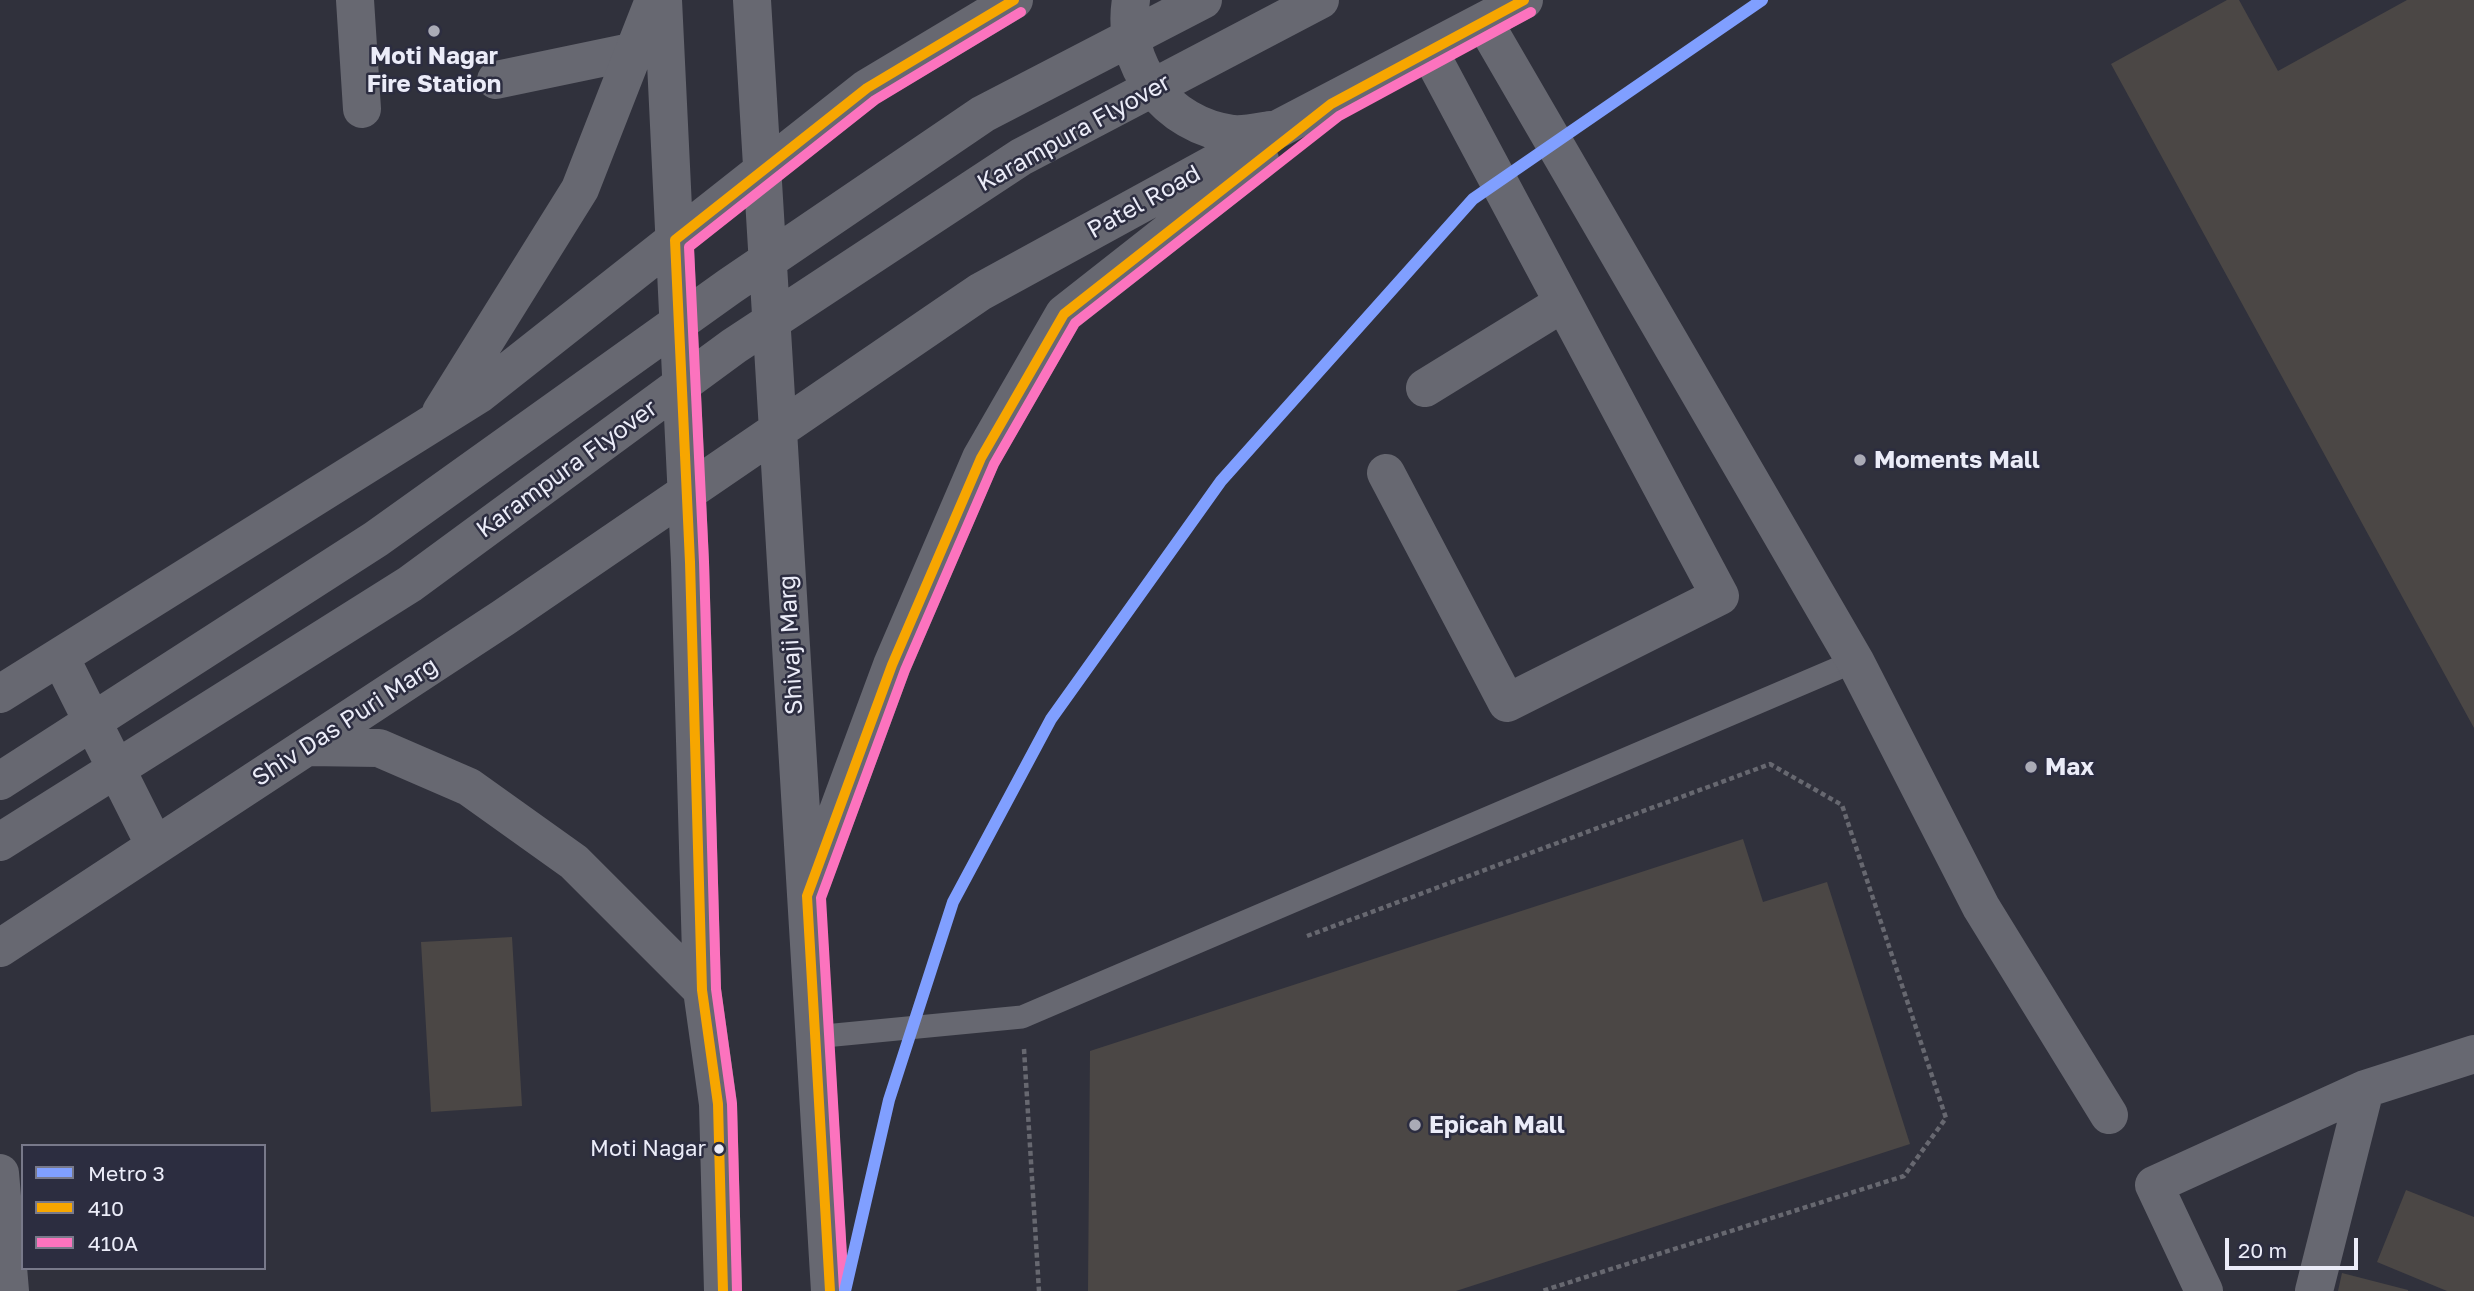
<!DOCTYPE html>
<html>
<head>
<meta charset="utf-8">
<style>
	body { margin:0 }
	#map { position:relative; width:2474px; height:1291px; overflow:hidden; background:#30313c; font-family:"Golos Text",sans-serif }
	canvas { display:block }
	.legend { position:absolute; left:21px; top:1144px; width:245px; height:126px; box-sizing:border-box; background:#2c2d40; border:2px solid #78798a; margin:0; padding:9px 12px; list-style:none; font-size:21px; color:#ebecf8 }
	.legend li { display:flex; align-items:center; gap:14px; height:35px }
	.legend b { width:35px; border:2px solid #78798a }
	.scale { position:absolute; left:2225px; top:1238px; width:133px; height:32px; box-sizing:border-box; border:4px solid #ebecf8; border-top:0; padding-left:9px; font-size:21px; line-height:24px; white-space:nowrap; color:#ebecf8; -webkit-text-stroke:5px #2c2d40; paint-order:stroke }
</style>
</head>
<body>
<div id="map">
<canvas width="2474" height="1291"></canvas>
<ul class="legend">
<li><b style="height:9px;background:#809fff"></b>Metro 3</li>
<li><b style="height:9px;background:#f7a600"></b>410</li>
<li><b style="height:9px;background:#fc73be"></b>410A</li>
</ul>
<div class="scale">20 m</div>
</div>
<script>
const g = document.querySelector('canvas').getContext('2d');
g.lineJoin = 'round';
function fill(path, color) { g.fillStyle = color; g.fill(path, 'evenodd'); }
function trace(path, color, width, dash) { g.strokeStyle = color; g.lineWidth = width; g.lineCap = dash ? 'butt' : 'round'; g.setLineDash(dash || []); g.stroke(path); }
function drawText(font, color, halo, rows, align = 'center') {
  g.font = font + ' "Golos Text",sans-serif'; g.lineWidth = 5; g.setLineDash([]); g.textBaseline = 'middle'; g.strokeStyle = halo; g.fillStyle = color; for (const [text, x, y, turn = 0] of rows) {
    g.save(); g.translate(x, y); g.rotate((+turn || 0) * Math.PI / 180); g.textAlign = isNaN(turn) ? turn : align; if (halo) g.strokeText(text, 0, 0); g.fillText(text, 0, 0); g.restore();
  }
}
const building = new Path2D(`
	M 2227,0 L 2239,0 L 2278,71 L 2407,0 L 2474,0 L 2474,728 L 2111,64 Z
	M 1743,839 L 1763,902 L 1827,882 L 1910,1144 L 1456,1291 L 1088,1291 L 1090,1051 Z
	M 512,937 L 522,1106 L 431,1112 L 421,942 Z
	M 2406,1190 L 2474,1217 L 2474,1291 L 2447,1291 L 2377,1262 Z
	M 2342,1273 L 2408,1290 L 2408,1291 L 2338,1291 Z`);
const path = new Path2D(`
	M 1307,936 L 1770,764 L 1842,805 L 1946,1118 L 1904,1176 L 1542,1291
	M 1024,1049 L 1039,1291`);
const service = new Path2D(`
	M 814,1037 L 1022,1017 L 1855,661`);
const minor = new Path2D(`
	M 355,0 L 362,109
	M 1484,22 L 1855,661 L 1981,907 L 2109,1115
	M 496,80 L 635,51
	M 1425,388 L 1563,303
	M 1386,473 L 1507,703 L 1720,596 L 1429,51
	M 0,1173 L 10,1291
	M 2204,1291 L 2154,1185 L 2365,1089 L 2474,1054
	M 2314,1291 L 2365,1089`);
const secondary = new Path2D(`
	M 663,0 L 690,562 L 702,990 L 718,1104 L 723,1291
	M 752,0 L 830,1291
	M 1131,0 C 1120,64 1167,126 1233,134 C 1244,135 1258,132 1270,130
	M 441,412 L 580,189 L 654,0
	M 61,659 L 155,846
	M 0,694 L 478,395 L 867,88 L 1014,0
	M 307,747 L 379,748 L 469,787 L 574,862 L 702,990
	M 0,781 L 376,539 L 730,286 L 983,114 L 1203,0
	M 0,842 L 410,584 L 734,346 L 1021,157 L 1320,0
	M 812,881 L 892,665 L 981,458 L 1064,314 L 1260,160
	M 0,948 L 503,618 L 980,292 L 1276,130 L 1524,0`);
const bus1 = new Path2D(`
	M 723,1291 L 718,1104 L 702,990 L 690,562 L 675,240 L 867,88 L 1014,0
	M 830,1291 L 807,896 L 892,665 L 981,458 L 1064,314 L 1331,104 L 1524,0`);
const bus2 = new Path2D(`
	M 844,1290 L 821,898 L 905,670 L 994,464 L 1075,323 L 1339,116 L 1531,12
	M 737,1291 L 732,1104 L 716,989 L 704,562 L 689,247 L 875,100 L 1021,12`);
const metro1 = new Path2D(`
	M 845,1291 L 889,1100 L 953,902 L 1051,719 L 1221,481 L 1473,199 L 1762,0`);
const markers = [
	[434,31,7,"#aaabb6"],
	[1860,460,7,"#aaabb6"],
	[2031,767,7,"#aaabb6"],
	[1415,1125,7,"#aaabb6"],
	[719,1149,6,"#ebecf8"]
];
const busNames = [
	["Moti Nagar",706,1149]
];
const poiNames = [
	["Moti Nagar",434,56,"center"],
	["Fire Station",434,84,"center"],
	["Moments Mall",1874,460],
	["Max",2045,767],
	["Epicah Mall",1429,1125]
];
const streetNames = [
	["Karampura Flyover",1074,133,-29],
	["Patel Road",1144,202,-29],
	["Karampura Flyover",567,469,-36],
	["Shivaji Marg",791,645,-93],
	["Shiv Das Puri Marg",345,722,-33]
];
fill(building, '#4b4745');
trace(path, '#676870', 4.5, [5, 3.5]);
trace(service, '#676871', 23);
trace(minor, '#676871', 38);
trace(secondary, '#676871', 38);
trace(bus1, '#f7a600', 10);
trace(bus2, '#fc73be', 10);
trace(metro1, '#809fff', 12);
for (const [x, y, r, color] of markers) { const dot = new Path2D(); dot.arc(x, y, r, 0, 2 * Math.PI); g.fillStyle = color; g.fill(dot); trace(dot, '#2c2d40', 2.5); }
drawText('22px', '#ebecf8', '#2c2d40', busNames, 'right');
drawText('bold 24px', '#ebecf8', '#2c2d40', poiNames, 'left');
drawText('24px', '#ebecf8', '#2c2d40', streetNames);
</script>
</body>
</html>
